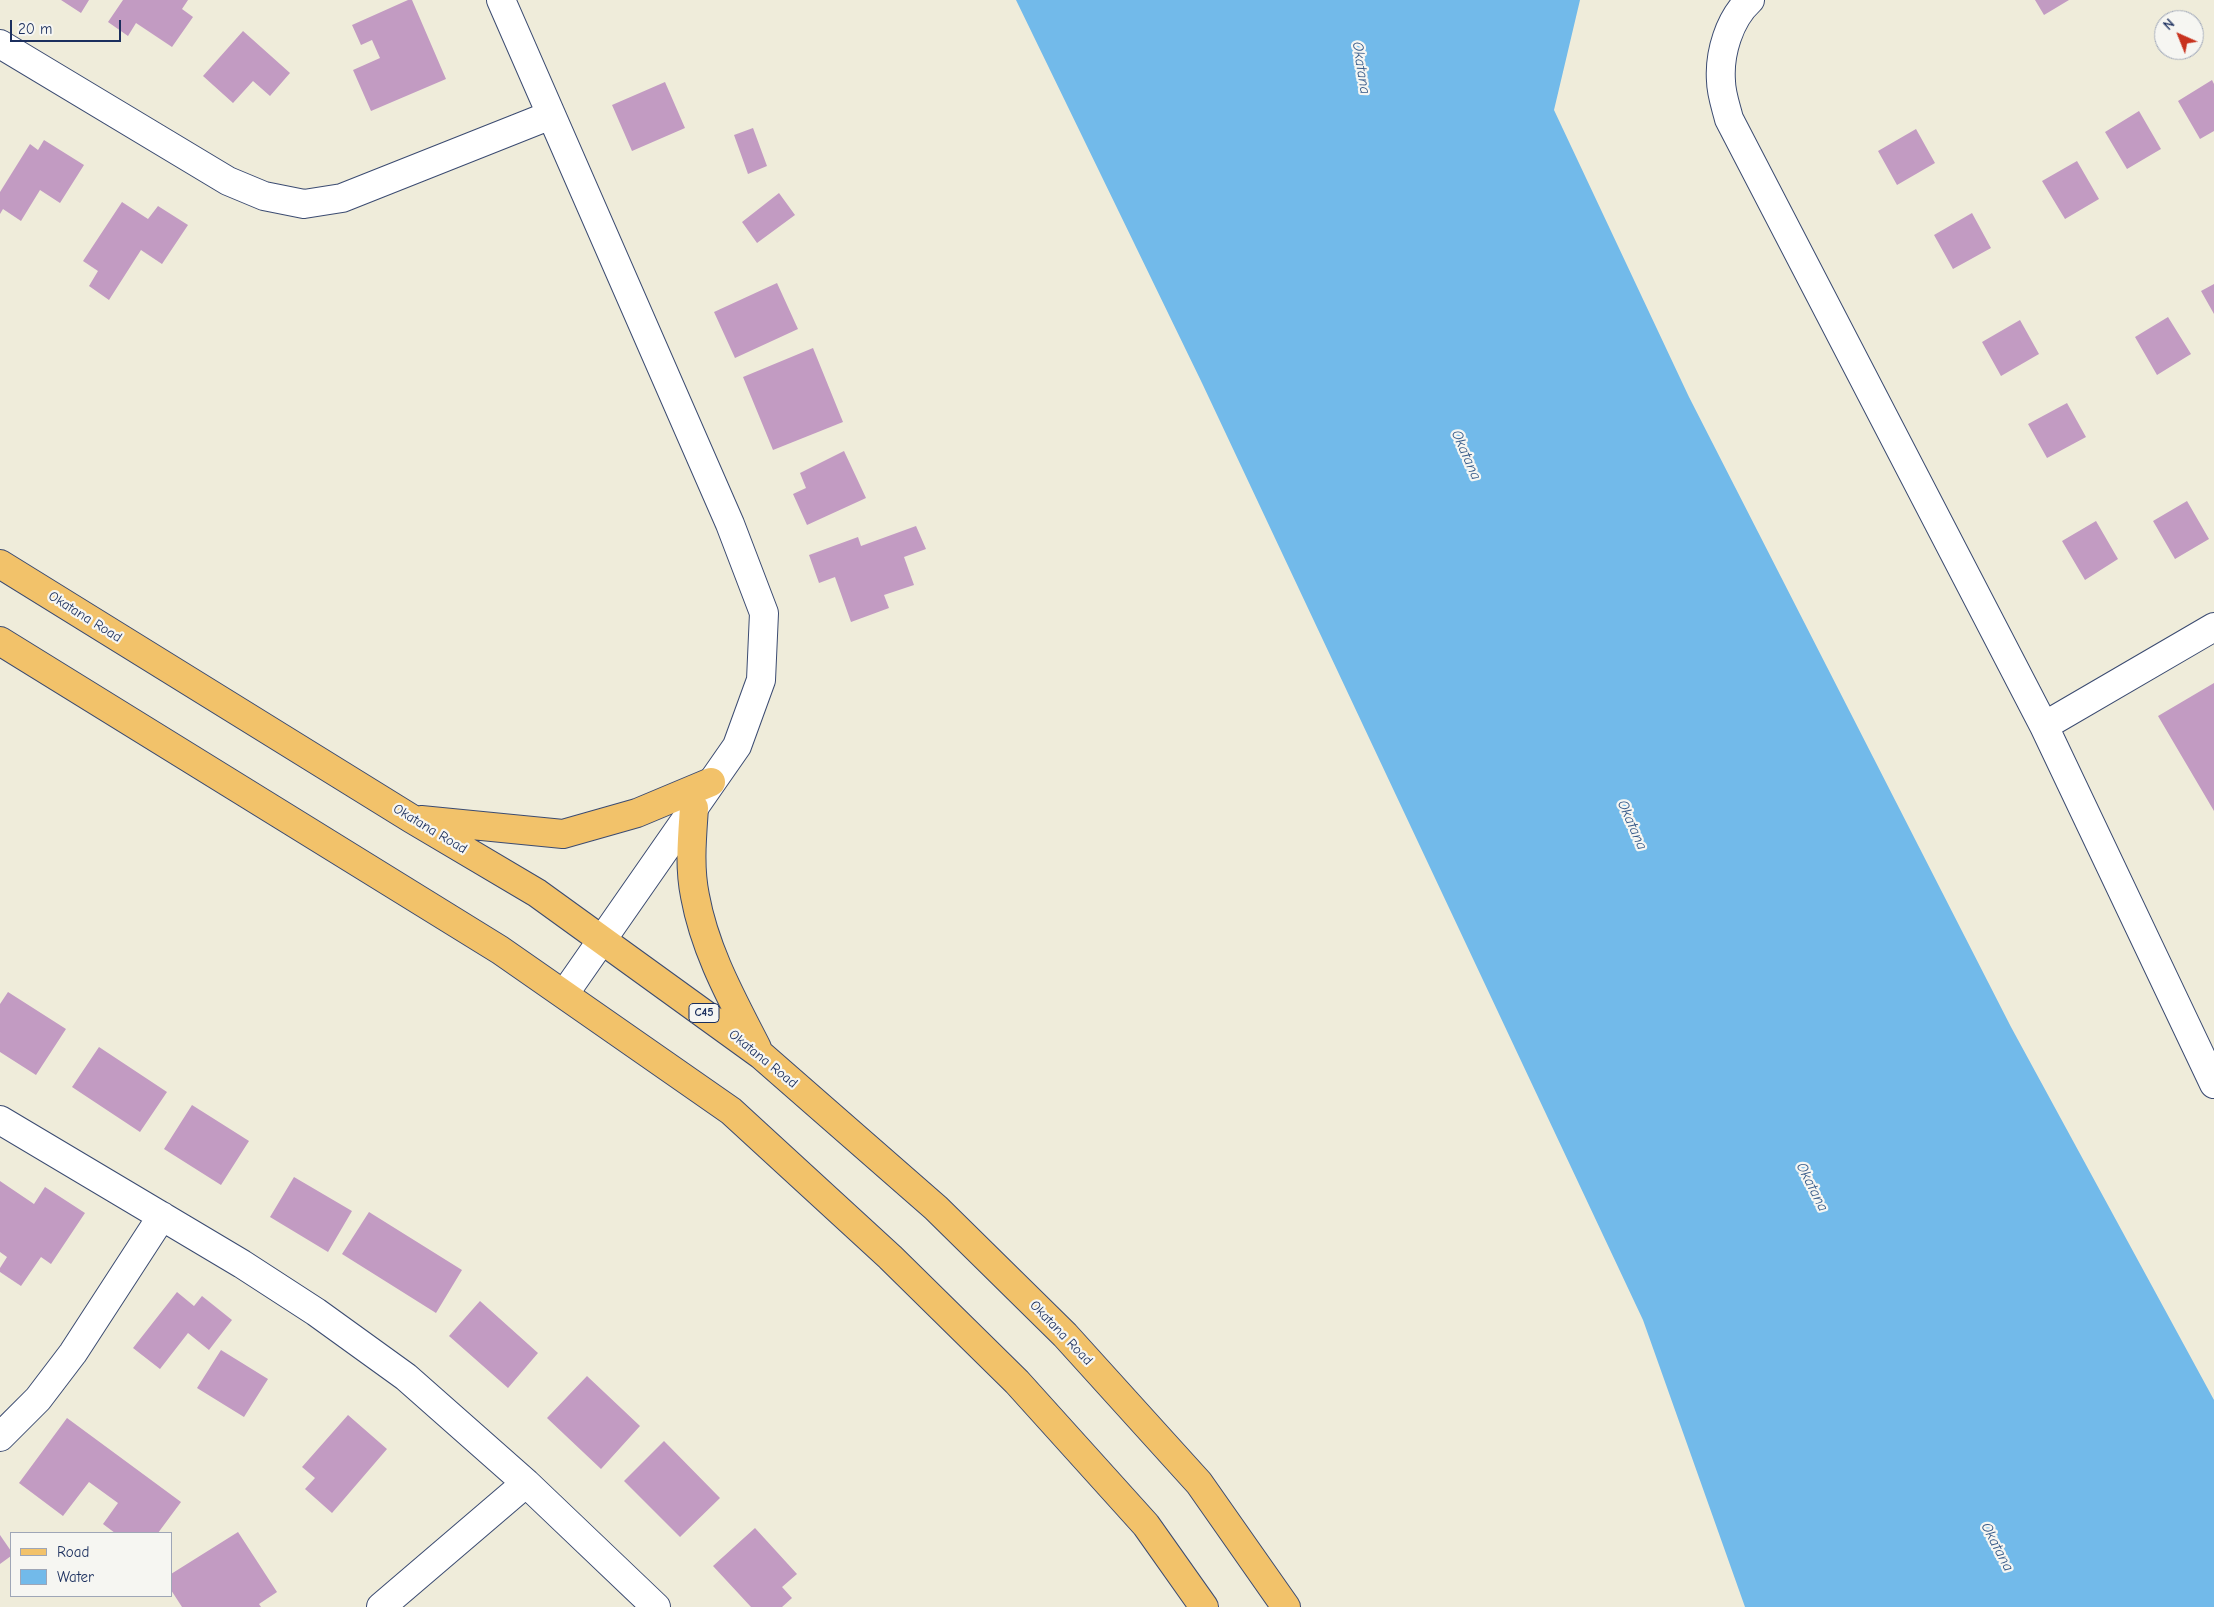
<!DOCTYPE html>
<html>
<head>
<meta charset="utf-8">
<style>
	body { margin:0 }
	#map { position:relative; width:2214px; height:1607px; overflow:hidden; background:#efecda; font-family:"Comic Neue",sans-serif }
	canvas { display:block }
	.legend { position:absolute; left:10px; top:1532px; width:162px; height:65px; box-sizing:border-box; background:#f6f6f2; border:1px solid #9ea6b7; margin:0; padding:6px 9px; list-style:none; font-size:15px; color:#1b2f5e }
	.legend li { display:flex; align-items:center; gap:10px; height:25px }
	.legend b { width:25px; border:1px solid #9ea6b7 }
	.north { position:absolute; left:2154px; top:10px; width:50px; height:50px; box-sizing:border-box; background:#f6f6f2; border:1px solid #9ea6b7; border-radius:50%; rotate:316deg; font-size:14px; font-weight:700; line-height:20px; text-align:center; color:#1b2f5e }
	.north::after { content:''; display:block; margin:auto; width:18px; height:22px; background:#c8321e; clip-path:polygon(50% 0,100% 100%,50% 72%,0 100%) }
	.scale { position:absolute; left:10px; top:20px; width:111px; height:22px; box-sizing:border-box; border:2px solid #1b2f5e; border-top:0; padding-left:6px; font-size:15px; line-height:18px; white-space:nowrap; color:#1b2f5e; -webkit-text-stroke:4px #f6f6f2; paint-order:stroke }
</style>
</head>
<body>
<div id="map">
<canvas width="2214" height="1607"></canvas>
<ul class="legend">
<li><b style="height:6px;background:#f2c26a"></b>Road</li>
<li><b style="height:14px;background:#72baea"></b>Water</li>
</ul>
<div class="north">N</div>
<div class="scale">20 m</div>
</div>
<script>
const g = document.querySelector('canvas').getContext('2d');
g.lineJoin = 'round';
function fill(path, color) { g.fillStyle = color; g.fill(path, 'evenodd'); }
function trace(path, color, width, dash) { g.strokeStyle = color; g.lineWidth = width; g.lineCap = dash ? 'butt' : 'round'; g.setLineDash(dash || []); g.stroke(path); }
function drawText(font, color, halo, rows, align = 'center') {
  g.font = font + ' "Comic Neue",sans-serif'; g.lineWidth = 4.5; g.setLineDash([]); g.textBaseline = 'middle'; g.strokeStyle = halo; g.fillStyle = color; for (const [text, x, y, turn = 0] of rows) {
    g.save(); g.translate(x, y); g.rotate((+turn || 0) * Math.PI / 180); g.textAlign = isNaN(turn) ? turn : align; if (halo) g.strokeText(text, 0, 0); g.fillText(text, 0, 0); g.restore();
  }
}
const water = new Path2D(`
	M 1016,0 L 1580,0 L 1554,110 L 1689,397 L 2011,1027 L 2214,1400 L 2214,1607 L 1745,1607 L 1643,1320 L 1202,383 Z`);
const building = new Path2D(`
	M 61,0 L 89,0 L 81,13 Z
	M 123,0 L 188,0 L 182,9 L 193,17 L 172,47 L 136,23 L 128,36 L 108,22 Z
	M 408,0 L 412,0 L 446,79 L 371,111 L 353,70 L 380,58 L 372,40 L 361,45 L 352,25 Z
	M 2035,0 L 2069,0 L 2044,15 Z
	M 243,31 L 290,73 L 270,96 L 253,81 L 233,103 L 203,76 Z
	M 2212,80 L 2214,84 L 2214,131 L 2200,139 L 2178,101 Z
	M 665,82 L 685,128 L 632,151 L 612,105 Z
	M 2139,111 L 2161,149 L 2127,169 L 2105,132 Z
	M 753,128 L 767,166 L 748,174 L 734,135 Z
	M 1916,129 L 1935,163 L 1897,185 L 1878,151 Z
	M 44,140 L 84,165 L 60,203 L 40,190 L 21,221 L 3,209 L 0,214 L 0,192 L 30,144 L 38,150 Z
	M 2077,161 L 2099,199 L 2065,219 L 2042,181 Z
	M 779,193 L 795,215 L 757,243 L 742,222 Z
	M 122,202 L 148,219 L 158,206 L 188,225 L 162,264 L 141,250 L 109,300 L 89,286 L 98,271 L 83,261 Z
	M 1972,213 L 1991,248 L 1953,269 L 1934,235 Z
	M 777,283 L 798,329 L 735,358 L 714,312 Z
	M 2214,284 L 2214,314 L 2201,291 Z
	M 2168,317 L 2191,354 L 2157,375 L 2135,337 Z
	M 2020,320 L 2039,354 L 2001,376 L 1982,342 Z
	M 813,348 L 843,422 L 773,450 L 743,377 Z
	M 2067,403 L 2086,437 L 2047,458 L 2028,424 Z
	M 844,451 L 866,498 L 807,525 L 793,494 L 806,488 L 800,473 Z
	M 2187,501 L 2209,539 L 2175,559 L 2153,521 Z
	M 2096,521 L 2118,559 L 2085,580 L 2062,541 Z
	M 916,526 L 926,549 L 904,557 L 914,585 L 884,595 L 889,608 L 851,622 L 835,577 L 819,583 L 809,555 L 858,537 L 861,546 Z
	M 2214,683 L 2214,811 L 2158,716 Z
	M 8,992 L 66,1029 L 36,1075 L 0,1052 L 0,1004 Z
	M 99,1047 L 167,1092 L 140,1132 L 72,1087 Z
	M 192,1105 L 249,1141 L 221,1185 L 164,1149 Z
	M 294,1177 L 352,1211 L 328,1252 L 270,1217 Z
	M 0,1181 L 34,1204 L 45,1187 L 85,1213 L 51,1264 L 41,1257 L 21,1286 L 0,1272 L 0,1268 L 7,1257 L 0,1252 Z
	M 369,1212 L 462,1270 L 436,1313 L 342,1254 Z
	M 177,1292 L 194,1306 L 202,1296 L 232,1320 L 209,1350 L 188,1333 L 160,1369 L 133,1348 Z
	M 480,1301 L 538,1353 L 508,1388 L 449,1336 Z
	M 221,1350 L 268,1379 L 244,1417 L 197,1388 Z
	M 587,1376 L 640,1426 L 601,1469 L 547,1418 Z
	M 348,1415 L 387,1449 L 332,1513 L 305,1489 L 315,1478 L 302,1467 Z
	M 67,1418 L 181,1502 L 158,1533 L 115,1533 L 103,1524 L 118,1503 L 89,1482 L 63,1516 L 19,1483 Z
	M 664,1441 L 720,1498 L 680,1537 L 624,1481 Z
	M 755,1528 L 797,1574 L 782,1587 L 792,1598 L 782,1607 L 751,1607 L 713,1566 Z
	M 238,1532 L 277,1592 L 259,1604 L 261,1607 L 182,1607 L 171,1590 L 171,1574 Z
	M 0,1535 L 11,1551 L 11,1556 L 0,1564 Z`);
const minor = new Path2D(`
	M 501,0 L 730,524 L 764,613 L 761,680 L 737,746 L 565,993
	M 1750,0 C 1729,19 1719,54 1721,81 C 1721,93 1726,107 1729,119 L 2044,726 L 2214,1084
	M 0,44 L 228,181 L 264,196 L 304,204 L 342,198 L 551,115
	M 2044,726 L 2214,627
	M 0,1120 L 242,1264 L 316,1312 L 406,1377 L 526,1483 L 656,1607
	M 0,1437 L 38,1399 L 73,1353 L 162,1216
	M 381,1607 L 526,1483`);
const major = new Path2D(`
	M 0,564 L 412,819 L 537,893 L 761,1055 L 936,1208 L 1065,1335 L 1199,1483 L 1286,1607
	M 0,641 L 500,950 L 731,1111 L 890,1257 L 1017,1382 L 1146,1525 L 1204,1607
	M 694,808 C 692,837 689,867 695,896 C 705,951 732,999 757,1048
	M 421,820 L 563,834 L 637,813 L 711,782`);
const shields = [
	[704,1013,30]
];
const shieldNames = [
	["C45",704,1013]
];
const streetNames = [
	["Okatana Road",85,617,32],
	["Okatana Road",430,829,31],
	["Okatana Road",763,1059,39],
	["Okatana Road",1061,1333,46]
];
const waterNames = [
	["Okatana",1361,68,81],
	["Okatana",1466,455,66],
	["Okatana",1632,825,66],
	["Okatana",1812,1187,63],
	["Okatana",1997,1547,62]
];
fill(water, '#72baea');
fill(building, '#c29bc2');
trace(minor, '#3b4b71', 30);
trace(major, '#3b4b71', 30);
trace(minor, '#fff', 28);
trace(major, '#f2c26a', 28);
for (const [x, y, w] of shields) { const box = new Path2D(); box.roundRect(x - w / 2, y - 9.5, w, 19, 4); g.fillStyle = '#f6f6f2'; g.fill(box); trace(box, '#1b2f5e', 1); }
drawText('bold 12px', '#1b2f5e', null, shieldNames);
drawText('14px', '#1b2f5e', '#f6f6f2', streetNames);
drawText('italic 15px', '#355988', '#f6f6f2', waterNames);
</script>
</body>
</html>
